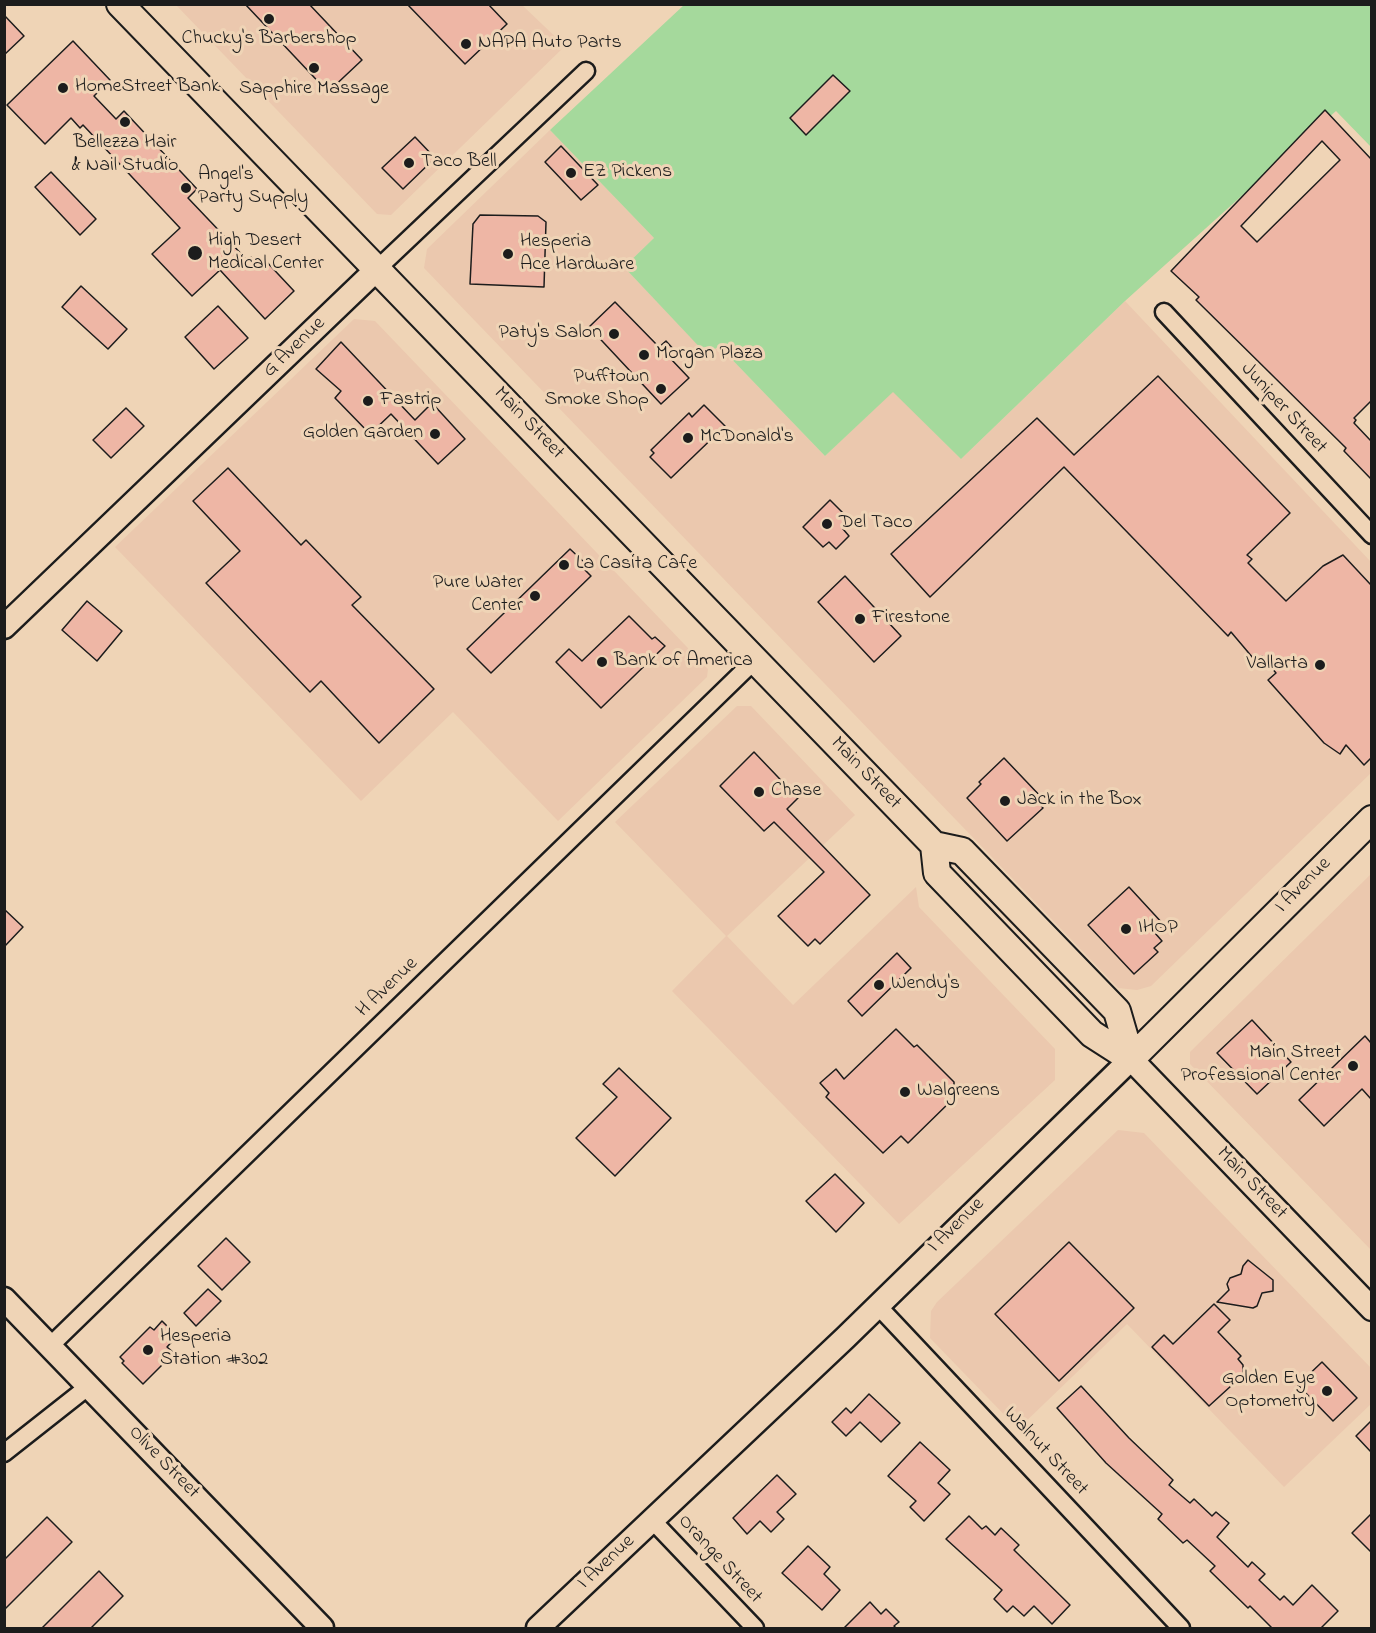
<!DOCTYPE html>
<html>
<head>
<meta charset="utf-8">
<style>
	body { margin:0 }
	#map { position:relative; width:1376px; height:1633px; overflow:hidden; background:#efd4b6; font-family:"Indie Flower",sans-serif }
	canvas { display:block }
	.frame { position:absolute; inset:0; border:6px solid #1c1c1c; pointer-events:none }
</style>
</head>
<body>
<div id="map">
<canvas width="1376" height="1633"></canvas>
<div class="frame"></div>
</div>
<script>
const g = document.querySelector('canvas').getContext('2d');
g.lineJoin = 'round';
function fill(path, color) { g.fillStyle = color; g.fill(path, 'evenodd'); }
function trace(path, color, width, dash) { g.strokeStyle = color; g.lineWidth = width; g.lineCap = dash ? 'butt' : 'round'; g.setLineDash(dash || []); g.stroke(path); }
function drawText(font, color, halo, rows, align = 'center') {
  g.font = font + ' "Indie Flower",sans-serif'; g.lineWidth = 6; g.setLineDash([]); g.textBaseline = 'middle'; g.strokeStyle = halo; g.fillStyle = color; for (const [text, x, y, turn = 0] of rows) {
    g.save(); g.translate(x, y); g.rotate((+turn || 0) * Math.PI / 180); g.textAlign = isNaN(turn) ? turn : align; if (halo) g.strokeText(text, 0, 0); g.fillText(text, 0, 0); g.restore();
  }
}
const built = new Path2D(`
	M 176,5 L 522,5 L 565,46 L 391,215 L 377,214 Z
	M 550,130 L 654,238 L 624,267 L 708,355 L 719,346 L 825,456 L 893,391 L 961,459 L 1125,301 L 1371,562 L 1371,773 L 1151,986 L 1137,990 L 1118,988 L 424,268 L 427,249 Z
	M 354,319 L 375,321 L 708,669 L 707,677 L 558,821 L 453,712 L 361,801 L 115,547 Z
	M 737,706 L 751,706 L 855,815 L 727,936 L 793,1005 L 916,887 L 919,907 L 1055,1049 L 1055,1080 L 899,1224 L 672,991 L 726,936 L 615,822 Z
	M 1371,874 L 1371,1250 L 1190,1064 L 1190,1052 Z
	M 1118,1130 L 1144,1133 L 1371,1368 L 1371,1404 L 1284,1487 L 1127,1324 L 1018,1429 L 930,1338 L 931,1311 L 937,1302 Z`);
const green = new Path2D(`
	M 684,5 L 1371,5 L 1371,147 L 1336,111 L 1125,301 L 961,459 L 893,392 L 825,456 L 719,346 L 707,355 L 624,267 L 654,238 L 550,130 Z`);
const building = new Path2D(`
	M 245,4 L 309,4 L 362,60 L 328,92 Z
	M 407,4 L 488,4 L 507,24 L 465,64 Z
	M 4,15 L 24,36 L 4,55 Z
	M 73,41 L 110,80 L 94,96 L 116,119 L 124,111 L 197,189 L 188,198 L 247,260 L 251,257 L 258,264 L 264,259 L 294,291 L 265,319 L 220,270 L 192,296 L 152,254 L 180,228 L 83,125 L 80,128 L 71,118 L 45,144 L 7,105 Z
	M 833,75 L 850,91 L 806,135 L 790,118 Z
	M 1325,110 L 1371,159 L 1371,401 L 1354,418 L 1356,420 L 1354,423 L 1371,441 L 1371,479 L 1344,451 L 1346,448 L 1196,300 L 1199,297 L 1171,271 ZM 1322,141 L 1340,160 L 1257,242 L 1241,226 Z
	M 415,137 L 435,158 L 403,189 L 382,168 Z
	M 561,146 L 598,185 L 581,200 L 545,162 Z
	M 51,172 L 96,219 L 80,235 L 35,187 Z
	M 480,215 L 538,216 L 546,222 L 544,287 L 470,284 L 473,224 Z
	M 81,286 L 127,329 L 108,349 L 62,307 Z
	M 615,302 L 659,347 L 666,341 L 676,352 L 670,358 L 689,378 L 661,404 L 589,327 Z
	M 218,306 L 248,338 L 214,369 L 185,337 Z
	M 341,342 L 415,420 L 432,403 L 465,439 L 438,464 L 391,414 L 370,434 L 335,398 L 341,391 L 316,369 Z
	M 1158,376 L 1290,513 L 1247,555 L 1252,559 L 1248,563 L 1286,601 L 1323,566 L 1343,555 L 1371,585 L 1371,758 L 1364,765 L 1346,745 L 1340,754 L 1324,743 L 1268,680 L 1276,673 L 1262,656 L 1253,658 L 1231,632 L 1228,636 L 1064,467 L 930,597 L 891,554 L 1037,418 L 1074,455 Z
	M 704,405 L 725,426 L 671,478 L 650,457 L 654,453 L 651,450 L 689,413 L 692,417 Z
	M 126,408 L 144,426 L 111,458 L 93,440 Z
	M 228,468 L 301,545 L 306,540 L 361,597 L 352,605 L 434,689 L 379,743 L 321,681 L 310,692 L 206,583 L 240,551 L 193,501 Z
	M 830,500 L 851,521 L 843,529 L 849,536 L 836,549 L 829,542 L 823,547 L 803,527 Z
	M 570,549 L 585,563 L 581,566 L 591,576 L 491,673 L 467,649 Z
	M 845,576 L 901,636 L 874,662 L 818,602 Z
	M 87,601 L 122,631 L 97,661 L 62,630 Z
	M 629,616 L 652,639 L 655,637 L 665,646 L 601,708 L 556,662 L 569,649 L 582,661 Z
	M 754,752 L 798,798 L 787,809 L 870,895 L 820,944 L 815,939 L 808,946 L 778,916 L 824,872 L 774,822 L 764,831 L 720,786 Z
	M 1004,758 L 1043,799 L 1039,803 L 1043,808 L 1007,841 L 967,798 L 981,784 L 979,782 Z
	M 1129,887 L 1164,925 L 1155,933 L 1162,941 L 1154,948 L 1158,952 L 1134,974 L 1088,925 Z
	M 4,909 L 23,927 L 4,947 Z
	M 897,953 L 911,968 L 862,1016 L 848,1001 Z
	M 1252,1020 L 1291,1062 L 1257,1094 L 1217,1053 Z
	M 896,1029 L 914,1047 L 917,1045 L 954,1082 L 954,1098 L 908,1143 L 901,1136 L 883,1153 L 826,1097 L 829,1093 L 820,1083 L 836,1069 L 844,1079 Z
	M 1365,1036 L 1371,1043 L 1371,1099 L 1362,1089 L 1324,1126 L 1299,1100 Z
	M 619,1068 L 671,1118 L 615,1176 L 576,1138 L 617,1097 L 603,1084 Z
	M 835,1174 L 864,1203 L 836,1232 L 806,1201 Z
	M 226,1238 L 250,1262 L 222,1290 L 198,1266 Z
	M 1069,1242 L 1134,1308 L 1059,1381 L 995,1314 Z
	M 1248,1260 L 1273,1280 L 1273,1291 L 1262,1293 L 1257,1306 L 1253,1308 L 1217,1302 L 1229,1290 L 1227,1284 L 1230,1278 L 1241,1274 L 1243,1266 Z
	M 208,1289 L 221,1301 L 196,1326 L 184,1313 Z
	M 1214,1304 L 1230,1320 L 1218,1332 L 1241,1356 L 1238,1359 L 1243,1365 L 1243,1375 L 1209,1406 L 1152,1347 L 1164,1335 L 1173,1344 Z
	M 162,1321 L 177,1336 L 167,1347 L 174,1353 L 143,1384 L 122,1363 L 124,1361 L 120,1357 L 150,1327 L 154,1330 Z
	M 1322,1362 L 1357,1398 L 1333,1421 L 1298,1385 Z
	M 1081,1386 L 1129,1438 L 1173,1480 L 1169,1485 L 1190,1503 L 1194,1499 L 1212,1516 L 1216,1512 L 1229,1523 L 1217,1537 L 1248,1567 L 1252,1562 L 1265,1574 L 1259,1580 L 1280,1600 L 1284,1596 L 1293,1605 L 1312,1585 L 1338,1611 L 1320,1629 L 1273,1629 L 1250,1606 L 1248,1608 L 1210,1571 L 1215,1566 L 1187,1540 L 1183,1543 L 1158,1519 L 1162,1514 L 1106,1463 L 1057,1408 Z
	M 869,1394 L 900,1423 L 881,1442 L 860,1422 L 846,1436 L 832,1422 L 846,1408 L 851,1413 Z
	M 1371,1421 L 1371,1452 L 1356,1436 Z
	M 920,1442 L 950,1470 L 938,1483 L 950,1494 L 924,1521 L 910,1507 L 916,1501 L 888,1476 Z
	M 777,1475 L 796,1494 L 777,1512 L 784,1519 L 771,1532 L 760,1521 L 747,1534 L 733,1518 Z
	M 1371,1514 L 1371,1552 L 1352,1533 Z
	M 969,1516 L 982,1529 L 986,1526 L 995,1535 L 1001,1528 L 1019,1545 L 1014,1550 L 1070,1605 L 1052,1624 L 1034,1606 L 1024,1616 L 1013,1606 L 1007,1612 L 994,1599 L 1002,1590 L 946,1539 Z
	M 47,1517 L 72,1542 L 4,1610 L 4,1560 Z
	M 808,1546 L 830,1567 L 824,1574 L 840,1590 L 822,1610 L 782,1573 Z
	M 99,1571 L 123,1596 L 90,1629 L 41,1629 Z
	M 870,1602 L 881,1614 L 886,1609 L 899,1622 L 894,1626 L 897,1629 L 843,1629 Z`);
const street = new Path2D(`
	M 375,271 L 586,71
	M 1164,312 L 1372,535
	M 878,1306 L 1181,1628
	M 50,1346 L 755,660
	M 4,1453 L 89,1386
	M 652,1520 L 755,1628`);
const secondary = new Path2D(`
	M 4,627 L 375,271
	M 4,1299 L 322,1628
	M 538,1628 L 845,1338 L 1131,1059 L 1372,1309`);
const primary = new Path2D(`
	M 120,4 L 934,845 L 962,851 L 1117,1011 L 1131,1059
	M 934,845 L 937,873 L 1092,1034 L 1131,1059
	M 1131,1059 L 1372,819`);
const markers = [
	[269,19,6,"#1c1c1c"],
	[466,44,6,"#1c1c1c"],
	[314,68,6,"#1c1c1c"],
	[63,88,6,"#1c1c1c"],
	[125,122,6,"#1c1c1c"],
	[409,163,6,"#1c1c1c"],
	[571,173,6,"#1c1c1c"],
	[186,188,6,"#1c1c1c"],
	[195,253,8,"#1c1c1c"],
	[508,254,6,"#1c1c1c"],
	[614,334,6,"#1c1c1c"],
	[644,355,6,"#1c1c1c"],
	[661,389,6,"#1c1c1c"],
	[368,401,6,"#1c1c1c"],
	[435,434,6,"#1c1c1c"],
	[688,438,6,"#1c1c1c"],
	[827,524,6,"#1c1c1c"],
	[564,565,6,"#1c1c1c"],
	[535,596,6,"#1c1c1c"],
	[860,619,6,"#1c1c1c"],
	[602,662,6,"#1c1c1c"],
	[1320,665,6,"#1c1c1c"],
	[759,792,6,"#1c1c1c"],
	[1005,801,6,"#1c1c1c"],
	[1126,929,6,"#1c1c1c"],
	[879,985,6,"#1c1c1c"],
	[1353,1066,6,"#1c1c1c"],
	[905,1092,6,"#1c1c1c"],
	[148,1350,6,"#1c1c1c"],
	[1327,1391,6,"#1c1c1c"]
];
const poiNames = [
	["Chucky's Barbershop",269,40,"center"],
	["NAPA Auto Parts",478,44],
	["HomeStreet Bank",75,88],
	["Sapphire Massage",314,90,"center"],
	["Bellezza Hair",125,144,"center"],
	["& Nail Studio",125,167,"center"],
	["Taco Bell",421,163],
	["EZ Pickens",583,173],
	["Angel's",198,176],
	["Party Supply",198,199],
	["High Desert",208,242],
	["Medical Center",208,265],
	["Hesperia",520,243],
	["Ace Hardware",520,266],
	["Paty's Salon",602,334,"right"],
	["Morgan Plaza",656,355],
	["Pufftown",649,378,"right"],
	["Smoke Shop",649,401,"right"],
	["Fastrip",380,401],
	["Golden Garden",423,434,"right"],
	["McDonald's",700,438],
	["Del Taco",839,524],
	["La Casita Cafe",576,565],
	["Pure Water",523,584,"right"],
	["Center",523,607,"right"],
	["Firestone",872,619],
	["Bank of America",614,662],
	["Vallarta",1308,665,"right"],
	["Chase",771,792],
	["Jack in the Box",1017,801],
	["IHOP",1138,929],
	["Wendy's",891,985],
	["Main Street",1341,1054,"right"],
	["Professional Center",1341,1077,"right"],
	["Walgreens",917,1092],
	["Hesperia",160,1338],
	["Station #302",160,1361],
	["Golden Eye",1315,1380,"right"],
	["Optometry",1315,1403,"right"]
];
const streetNames = [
	["G Avenue",295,348,-44],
	["Juniper Street",1283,409,47],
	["Main Street",528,424,46],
	["Main Street",865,774,46],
	["I Avenue",1304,886,-45],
	["H Avenue",388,988,-44],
	["Main Street",1251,1184,46],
	["I Avenue",957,1226,-44],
	["Walnut Street",1045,1452,47],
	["Olive Street",163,1463,46],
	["Orange Street",719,1560,47],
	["I Avenue",607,1563,-43]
];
fill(built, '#ebc8ae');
fill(green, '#a5d99c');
fill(building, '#eeb6a5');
trace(building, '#1c1c1c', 1.5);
trace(street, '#1c1c1c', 21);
trace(secondary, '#1c1c1c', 27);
trace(primary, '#1c1c1c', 30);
trace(street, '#efd4b6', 16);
trace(secondary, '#efd4b6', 22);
trace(primary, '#efd4b6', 26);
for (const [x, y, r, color] of markers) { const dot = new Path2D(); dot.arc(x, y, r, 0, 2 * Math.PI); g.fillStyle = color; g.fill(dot); trace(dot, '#efd4b6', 2); }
drawText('20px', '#1c1c1c', '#efd4b6', poiNames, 'left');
drawText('20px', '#1c1c1c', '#efd4b6', streetNames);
</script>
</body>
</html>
